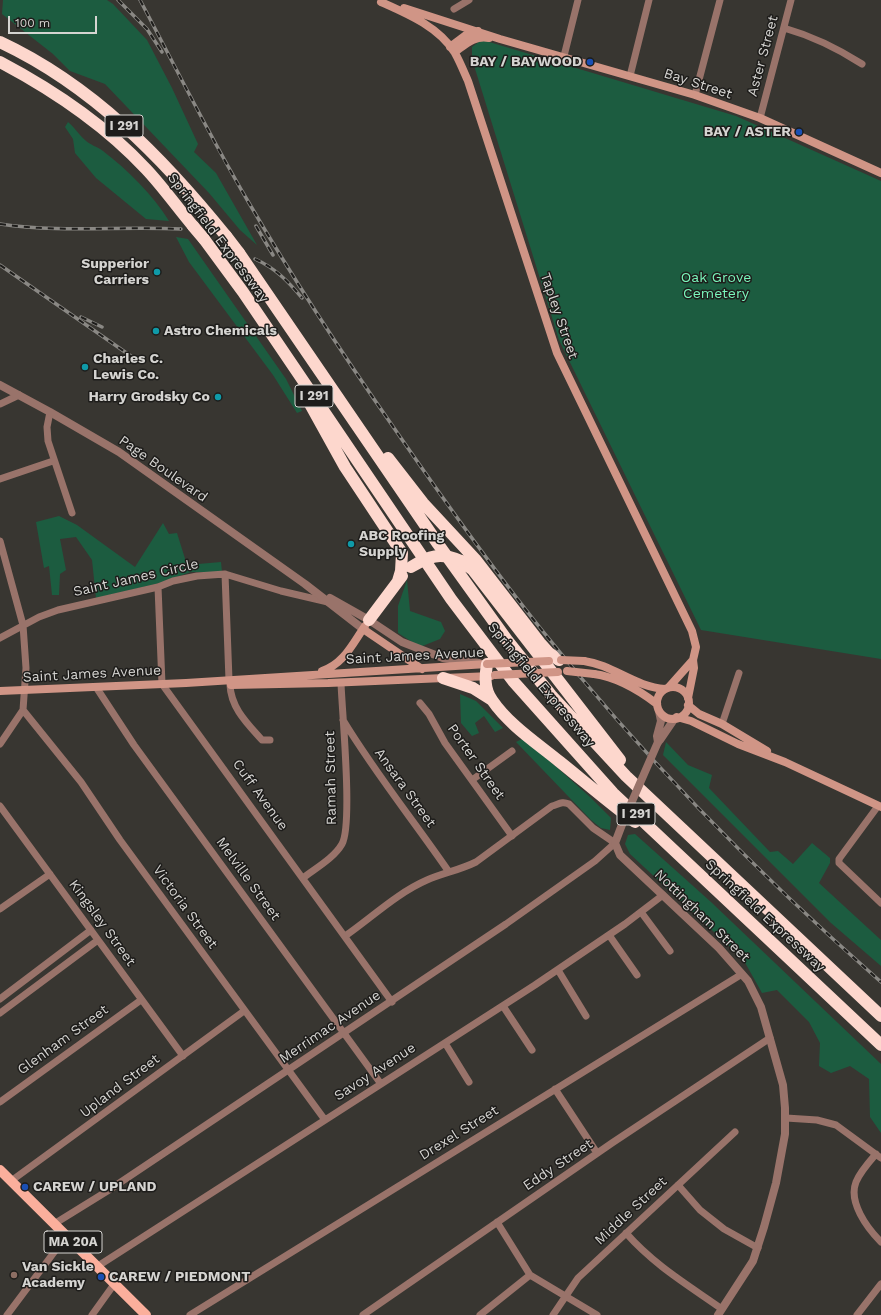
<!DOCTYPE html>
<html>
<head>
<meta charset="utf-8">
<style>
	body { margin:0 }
	#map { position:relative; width:881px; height:1315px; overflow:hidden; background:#383631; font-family:"Work Sans",sans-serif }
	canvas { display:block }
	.scale { position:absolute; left:8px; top:16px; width:89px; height:18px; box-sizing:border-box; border:2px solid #d5d4d1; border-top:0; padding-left:5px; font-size:12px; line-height:14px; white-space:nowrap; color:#d5d4d1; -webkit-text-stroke:3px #1e1d1b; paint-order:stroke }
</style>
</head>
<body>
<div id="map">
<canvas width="881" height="1315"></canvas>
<div class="scale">100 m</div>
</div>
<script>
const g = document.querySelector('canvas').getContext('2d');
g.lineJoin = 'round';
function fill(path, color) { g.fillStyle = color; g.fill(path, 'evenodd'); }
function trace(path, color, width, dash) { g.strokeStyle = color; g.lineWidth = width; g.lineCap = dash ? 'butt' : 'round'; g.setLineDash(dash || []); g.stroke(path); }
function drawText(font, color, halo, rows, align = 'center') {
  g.font = font + ' "Work Sans",sans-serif'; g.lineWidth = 3; g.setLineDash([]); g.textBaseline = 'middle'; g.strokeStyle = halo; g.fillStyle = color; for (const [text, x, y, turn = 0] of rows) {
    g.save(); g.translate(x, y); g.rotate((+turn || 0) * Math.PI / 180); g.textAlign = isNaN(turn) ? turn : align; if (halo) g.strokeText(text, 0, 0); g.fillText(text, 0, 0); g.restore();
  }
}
const green = new Path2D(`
	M 3,0 L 107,0 L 113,4 L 147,40 L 172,88 L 198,144 L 194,152 L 216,173 L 257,245 L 240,230 L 209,193 L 105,84 L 70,71 L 53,54 L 2,14 Z
	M 480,41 L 486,41 L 736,116 L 881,181 L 881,659 L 701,630 L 559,340 L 472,59 L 472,47 Z
	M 68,122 C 76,129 79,135 85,140 C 90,145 98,147 103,151 C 128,170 153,195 169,221 L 146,219 L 96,178 L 75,153 L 73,139 L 65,127 Z
	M 176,237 L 188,239 L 286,379 L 302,411 L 297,413 L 273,375 L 189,262 Z
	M 59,516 L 77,525 L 135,567 L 163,523 L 169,534 L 177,533 L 187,565 L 221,562 L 222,572 L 191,572 L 156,584 L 96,598 L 92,560 L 76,537 L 60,539 L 66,570 L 60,574 L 59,595 L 52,595 L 49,566 L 44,568 L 36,522 Z
	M 407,580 L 410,611 L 441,622 L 445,631 L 440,639 L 420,647 L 398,633 L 398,606 Z
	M 460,694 L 476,701 L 503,728 L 495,732 L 484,716 L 475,723 L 479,733 L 472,736 L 461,723 Z
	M 524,738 L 590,797 L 611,818 L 610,830 L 601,828 L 591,820 L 516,742 Z
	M 666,742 L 688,765 L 712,775 L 709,788 L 770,852 L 778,851 L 793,864 L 812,843 L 830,858 L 830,863 L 819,883 L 881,940 L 881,966 L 831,923 L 663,755 Z
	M 635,834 L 711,902 L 881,1064 L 881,1133 L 870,1117 L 869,1079 L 850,1066 L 831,1073 L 819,1066 L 820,1043 L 809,1022 L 777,990 L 762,993 L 743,959 L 630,854 L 625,844 L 628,835 Z`);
const minor = new Path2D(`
	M 454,9 L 469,0
	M 784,28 C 812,36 837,48 862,64
	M 564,56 L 578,0
	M 630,76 L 649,0
	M 695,95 L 720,0
	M 760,118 L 791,0
	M 0,404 L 19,395
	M 50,412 L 47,427 L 48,441 L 72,513
	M 0,479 L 53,461
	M 0,541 L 23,625 L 26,668 L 23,710 L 0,744
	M 225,574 L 229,680
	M 158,587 L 162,684 L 392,1002
	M 0,638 L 39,617 L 58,610 L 158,587 L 173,581 L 197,576 L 225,574 L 281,591 L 328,602
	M 230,685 C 231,708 247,723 262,740 L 270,740
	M 96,687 L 134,745 L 381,1084
	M 420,703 L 429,714 L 445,743 L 512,836
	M 23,710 L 81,782 L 120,840 L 325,1120
	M 343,720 C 375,773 414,821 449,872
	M 722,724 L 739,673
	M 472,780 L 512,751
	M 0,806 L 183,1056
	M 878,806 L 839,859 L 839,863 L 881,903
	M 303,878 C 316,868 334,858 342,844 C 353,824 342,712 341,683
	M 0,909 L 50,874
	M 641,912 L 670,951
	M 609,935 L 637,975
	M 558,970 L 586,1016
	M 0,999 L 91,930
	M 503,1006 L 532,1050
	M 0,1013 L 98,940
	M 445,1043 L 469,1082
	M 555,1089 L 597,1153
	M 0,1102 L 141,1000
	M 786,1118 L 817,1120 L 836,1125 L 881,1158
	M 876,1154 C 869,1162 860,1172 856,1182 C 848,1202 867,1228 881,1242
	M 11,1181 L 244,1011
	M 678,1185 L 700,1210 L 724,1229 L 758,1248
	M 497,1222 L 530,1275 L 597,1315
	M 54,1224 L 109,1190 L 506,924 L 595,861 L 615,843 L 593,828 L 569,804 C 562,801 559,804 552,806 L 476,862 C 460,870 443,873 427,880 C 397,893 371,918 345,936
	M 626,1233 C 654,1265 688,1285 722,1309
	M 98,1266 L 535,985 L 625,924 L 663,895
	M 7,1315 L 67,1235
	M 92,1315 L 115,1283
	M 190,1315 L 742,974
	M 363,1315 L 612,1143 L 770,1038
	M 480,1315 L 530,1275
	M 553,1315 L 578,1278 L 735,1132
	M 857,1315 L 881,1284`);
const tertiary = new Path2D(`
	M 0,385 L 50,412 L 119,452 L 305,584 L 363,629
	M 330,598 L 369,620 L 402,642 L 443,658 L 479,663
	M 660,740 L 675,718
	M 658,742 L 657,736 L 661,721 L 659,711
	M 623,822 L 615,843 L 620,855 L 719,948 L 748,981 L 761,1007 L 783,1085 L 785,1108 L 785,1134 L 776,1183 L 764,1227 L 753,1261 L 718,1315`);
const secondary = new Path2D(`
	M 381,2 C 408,14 439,27 455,53 C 460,62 464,72 468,81 L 557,353 L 692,631 L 696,647 L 693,660 L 694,668 L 688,698
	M 404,8 L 500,39 L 695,95 L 760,118 L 881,173
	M 450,47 L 470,32 L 478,31
	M 455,52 C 466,44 475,35 489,38
	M 363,629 L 422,669
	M 584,661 C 613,665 635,687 665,689
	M 322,671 C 344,664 353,643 365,626
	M 594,674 C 616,677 640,691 657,704
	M 231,685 L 328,683 L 491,676
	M 669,687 L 693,660
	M657 703a16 16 0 1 1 32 0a16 16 0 1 1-32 0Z
	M 0,691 L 186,683 L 487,664
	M 688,705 L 699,714 L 722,724 L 767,751
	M 677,717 L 691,721 L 738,744 L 785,762 L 881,807`);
const primary = new Path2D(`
	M 0,1170 L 146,1315`);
const motorway = new Path2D(`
	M 0,42 C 92,85 163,158 226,236
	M 0,62 C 53,90 105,125 146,169 C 163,187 177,207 193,226
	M 204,239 L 243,292 L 451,599 L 513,681 L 613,793 L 881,1045
	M 239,253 L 438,544 L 507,640 L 551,695 L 626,776 L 881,1016
	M 304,393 L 345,467 L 402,553 L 401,571 L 398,581
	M 388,458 L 423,503 L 475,559 L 540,643 L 549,653 L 559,660
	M 461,561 L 473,570 L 620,760
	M 369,620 L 402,576
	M 487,664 C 485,677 484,689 492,700 C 509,725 537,743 560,762 C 585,782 609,803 635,822
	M 443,678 L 473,688 L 492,700`);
const rail = new Path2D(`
	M 118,0 L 147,29 L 162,52
	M 140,0 C 176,68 210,137 249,203 C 294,280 343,355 394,428 C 441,496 489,564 541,629 C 643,757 758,874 881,982
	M 0,224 C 60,233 121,226 181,229
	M 256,226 L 273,255
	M 255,259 C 275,268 288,281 302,298
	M 0,265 L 138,361
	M 81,317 L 102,327`);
const tertiaryBridge = new Path2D(`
	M 623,822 L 658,742`);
const secondaryBridge = new Path2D(`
	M 561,660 L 584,661
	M 487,664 L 549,661
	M 567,671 L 594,674
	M 495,675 L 558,672`);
const motorwayBridge = new Path2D(`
	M 193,226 L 204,239
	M 226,236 L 239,253
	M 411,567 C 429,556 440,552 461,561`);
const markers = [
	[590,62,4,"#1a4fb4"],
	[799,132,4,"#1a4fb4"],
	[157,272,4,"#0f9aa8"],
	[156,331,4,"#0f9aa8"],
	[85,367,4,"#0f9aa8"],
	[218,397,4,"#0f9aa8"],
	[351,544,4,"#0f9aa8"],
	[25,1187,4,"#1a4fb4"],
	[14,1275,4,"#8d6e63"],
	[101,1277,4,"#1a4fb4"]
];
const shields = [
	[124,126,38],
	[314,396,38],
	[636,814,38],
	[73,1242,58]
];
const shieldNames = [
	["I 291",124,126],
	["I 291",314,396],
	["I 291",636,814],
	["MA 20A",73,1242]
];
const streetNames = [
	["Aster Street",763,56,-75],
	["Bay Street",698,84,18],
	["Springfield Expressway",218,238,53],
	["Tapley Street",559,316,71],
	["Page Boulevard",163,469,35],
	["Saint James Circle",136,578,-13],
	["Saint James Avenue",415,656,-3],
	["Saint James Avenue",92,674,-3],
	["Springfield Expressway",541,685,50],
	["Porter Street",476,762,55],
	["Ramah Street",331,778,-91],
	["Ansara Street",405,788,54],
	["Cuff Avenue",260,795,54],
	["Melville Street",248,879,54],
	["Victoria Street",185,907,54],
	["Nottingham Street",702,916,44],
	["Springfield Expressway",765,916,43],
	["Kingsley Street",102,923,54],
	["Merrimac Avenue",330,1027,-34],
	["Glenham Street",63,1040,-36],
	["Savoy Avenue",375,1072,-33],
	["Upland Street",120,1086,-37],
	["Drexel Street",459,1133,-32],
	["Eddy Street",558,1165,-34],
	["Middle Street",631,1211,-43]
];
const poiNames = [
	["BAY / BAYWOOD",582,62,"right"],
	["BAY / ASTER",791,132,"right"],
	["Supperior",149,264,"right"],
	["Carriers",149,280,"right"],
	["Astro Chemicals",164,331],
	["Charles C.",93,359],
	["Lewis Co.",93,375],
	["Harry Grodsky Co",210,397,"right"],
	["ABC Roofing",359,536],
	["Supply",359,552],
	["CAREW / UPLAND",33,1187],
	["Van Sickle",22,1267],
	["Academy",22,1283],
	["CAREW / PIEDMONT",109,1277]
];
const parkNames = [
	["Oak Grove",716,278],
	["Cemetery",716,294]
];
fill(green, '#1c5c40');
trace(minor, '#99736a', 7);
trace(tertiary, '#99736a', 8);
trace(secondary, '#d09586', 8);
trace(primary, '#fbaf9c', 10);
trace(motorway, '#fdd7cd', 12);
trace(rail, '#8a8884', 3.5);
trace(rail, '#1e1d1b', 2, [6]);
trace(tertiaryBridge, '#99736a', 8);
trace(secondaryBridge, '#d09586', 8);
trace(motorwayBridge, '#fdd7cd', 12);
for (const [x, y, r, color] of markers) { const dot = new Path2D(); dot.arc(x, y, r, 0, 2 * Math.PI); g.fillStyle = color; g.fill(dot); trace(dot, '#1e1d1b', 1.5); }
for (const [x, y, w] of shields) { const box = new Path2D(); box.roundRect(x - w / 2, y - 11, w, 22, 3); g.fillStyle = '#1e1d1b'; g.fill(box); trace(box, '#d5d4d1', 1); }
drawText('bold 13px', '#d5d4d1', null, shieldNames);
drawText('14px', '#d5d4d1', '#1e1d1b', streetNames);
drawText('bold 14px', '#d5d4d1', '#1e1d1b', poiNames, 'left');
drawText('14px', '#7af7bc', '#1e1d1b', parkNames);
</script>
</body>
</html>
